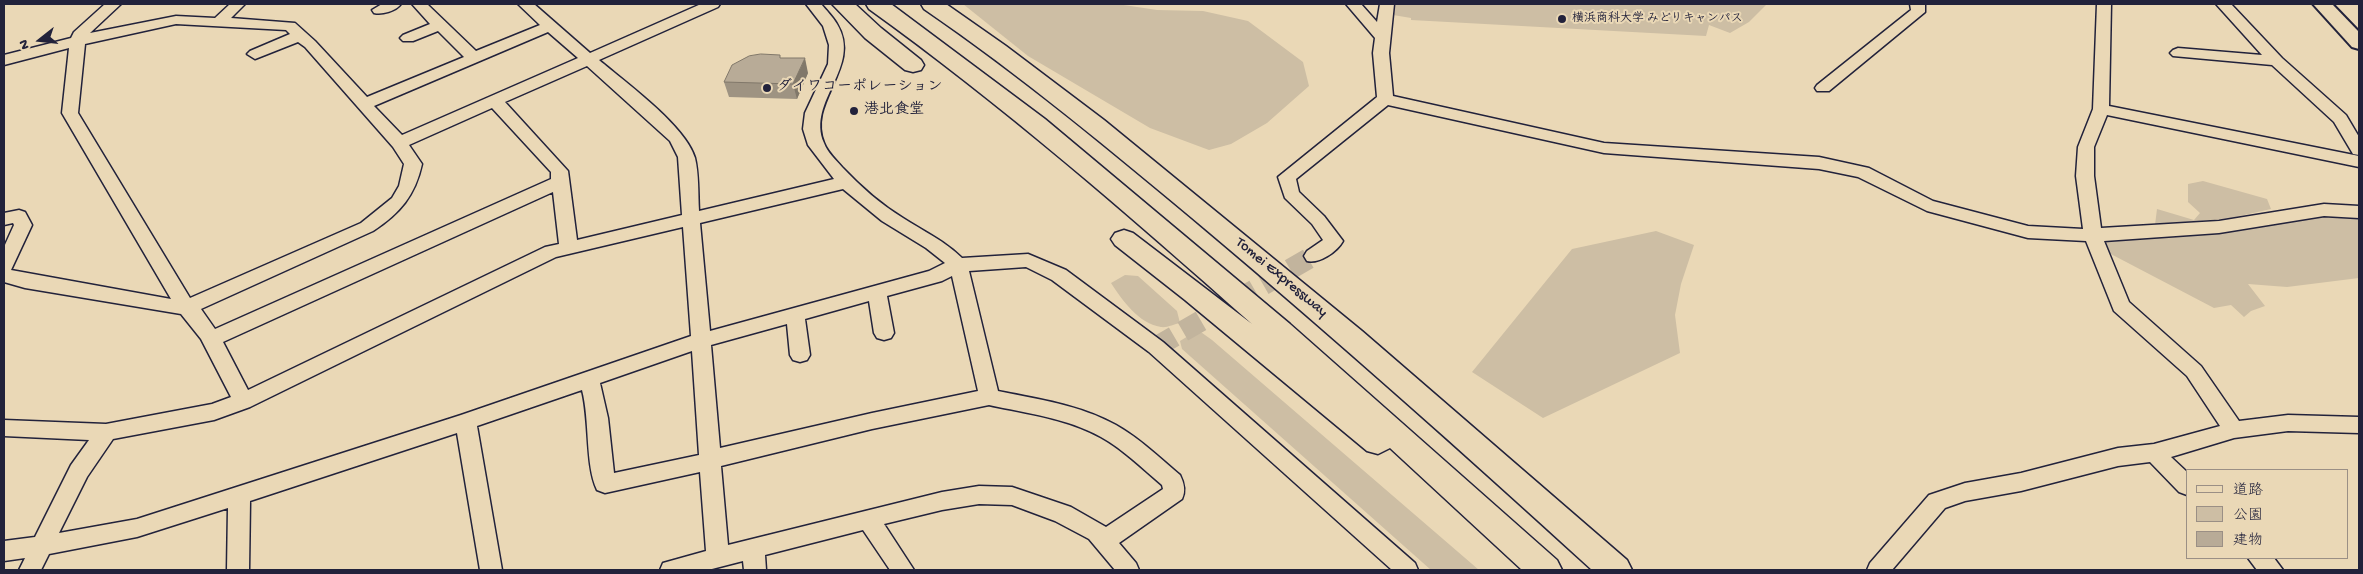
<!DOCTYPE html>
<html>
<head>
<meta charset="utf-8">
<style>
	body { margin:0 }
	#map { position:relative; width:2363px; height:574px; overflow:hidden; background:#ead8b6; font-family:"Gochi Hand","Klee One",sans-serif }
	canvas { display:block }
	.frame { position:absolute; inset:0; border:5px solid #22223b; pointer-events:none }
	.legend { position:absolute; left:2186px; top:469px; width:162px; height:90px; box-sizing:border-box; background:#ead8b6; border:1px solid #9a8f85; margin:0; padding:6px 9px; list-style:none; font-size:15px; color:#22223b }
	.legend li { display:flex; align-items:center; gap:10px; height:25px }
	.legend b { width:25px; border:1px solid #9a8f85 }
	.north { position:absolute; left:15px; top:15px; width:50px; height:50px; -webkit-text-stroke:4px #ead8b6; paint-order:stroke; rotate:254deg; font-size:14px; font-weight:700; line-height:20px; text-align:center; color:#22223b }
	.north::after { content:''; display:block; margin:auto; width:18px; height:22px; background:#22223b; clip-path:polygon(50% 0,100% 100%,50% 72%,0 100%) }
</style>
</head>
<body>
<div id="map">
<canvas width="2363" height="574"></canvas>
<div class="frame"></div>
<ul class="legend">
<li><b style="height:6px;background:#ead8b6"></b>道路</li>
<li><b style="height:14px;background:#cdbea4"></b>公園</li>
<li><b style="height:14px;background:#b8ab97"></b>建物</li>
</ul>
<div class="north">N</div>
</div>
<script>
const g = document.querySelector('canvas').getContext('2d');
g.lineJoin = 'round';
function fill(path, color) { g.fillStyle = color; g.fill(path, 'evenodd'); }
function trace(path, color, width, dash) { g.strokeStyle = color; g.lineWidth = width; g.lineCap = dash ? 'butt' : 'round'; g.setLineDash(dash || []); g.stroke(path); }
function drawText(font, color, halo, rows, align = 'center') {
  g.font = font + ' "Gochi Hand","Klee One",sans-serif'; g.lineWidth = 4; g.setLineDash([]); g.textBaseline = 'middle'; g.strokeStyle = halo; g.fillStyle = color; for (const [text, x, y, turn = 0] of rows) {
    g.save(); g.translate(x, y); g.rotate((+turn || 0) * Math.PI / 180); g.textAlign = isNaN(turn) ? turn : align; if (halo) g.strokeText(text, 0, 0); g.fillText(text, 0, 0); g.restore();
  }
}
const green = new Path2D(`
	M 963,4 L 1117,4 L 1157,10 L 1203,11 L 1248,21 L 1303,62 L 1309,86 L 1267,123 L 1231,144 L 1209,150 L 1150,128 L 1028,56 Z
	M 1395,4 L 1767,4 L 1749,22 L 1730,33 L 1709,25 L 1706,36 L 1411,20 L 1411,18 L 1393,15 Z
	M 2203,181 L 2267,199 L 2271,209 L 2231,218 L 2155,225 L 2157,209 L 2194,220 L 2200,213 L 2188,202 L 2188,184 Z
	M 2329,215 L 2359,218 L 2359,278 L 2287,287 L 2248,284 L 2265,306 L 2251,311 L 2244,317 L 2231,305 L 2214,308 L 2107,252 L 2101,240 L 2239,231 L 2312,216 Z
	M 1656,231 L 1694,245 L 1681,284 L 1675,315 L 1680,353 L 1543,418 L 1472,372 L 1572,249 Z
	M 1125,275 L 1138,276 L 1177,311 L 1180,323 C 1174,324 1167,328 1161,327 C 1138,323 1123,301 1111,283 Z
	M 1198,330 L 1212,340 L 1479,570 L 1431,570 L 1182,349 L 1180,341 Z`);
const minorTunnel = new Path2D(`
	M 1156,347 L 1313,256`);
const minor = new Path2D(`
	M 105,4 L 121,4 L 90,33 L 176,16 L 215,18 L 230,4 L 245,4 L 231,18 L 295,23 L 315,41 L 367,97 L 464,57 L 438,31 L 413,41 L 403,41 L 400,38 L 403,35 L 430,24 L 412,4 L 427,4 L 476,51 L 540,25 L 518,4 L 534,4 L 590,53 L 701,4 L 720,4 L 718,7 L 599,60 C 625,82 686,126 695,158 C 699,174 698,194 699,211 L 834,179 L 808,145 L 803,129 L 805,113 L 828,64 L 829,45 L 823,26 L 806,4 L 821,4 C 826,10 833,17 837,24 C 863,67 806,101 824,143 C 827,152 836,160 842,167 C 860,186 880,204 903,218 C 923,231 945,241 962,258 L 1028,254 L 1066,270 L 1163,342 L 1415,563 L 1418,570 L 1392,570 L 1149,352 L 1052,280 L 1026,267 L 969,271 L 998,391 C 1037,399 1080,405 1116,425 C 1139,438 1159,457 1180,475 C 1184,483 1186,491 1182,499 L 1119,543 L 1136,563 L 1139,570 L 1115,570 L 1089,539 L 1055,521 L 1012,505 L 979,504 L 942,510 L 884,524 L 914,570 L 890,570 L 863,530 L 765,555 L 766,570 L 744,570 L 743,561 L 708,570 L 660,570 L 663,563 L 706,551 L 700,472 L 605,493 L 597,490 C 585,465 590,420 582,390 L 477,426 L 502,570 L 480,570 L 457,433 L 250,501 L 249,570 L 227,570 L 228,508 L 137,537 L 49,554 L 41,570 L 19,570 L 25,558 L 4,561 L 4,541 L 35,537 L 71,465 L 89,440 L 4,436 L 4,420 L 106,424 L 212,404 L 231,397 L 201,339 L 181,314 L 25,288 L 4,282 L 4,247 L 14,225 L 13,223 L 4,225 L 4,213 L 19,210 L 25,212 L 32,225 L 11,270 L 171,299 L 62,113 L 69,48 L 4,65 L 4,55 L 71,38 L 74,32 ZM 176,24 L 286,30 L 290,34 L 250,51 L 247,54 L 255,59 L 298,42 L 305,47 L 393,147 L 404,164 L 399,186 L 392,198 L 361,223 L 190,298 L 78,113 L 85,44 ZM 548,32 L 578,58 L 402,135 L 374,106 ZM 587,66 L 670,141 L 678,157 L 682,215 L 577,240 L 568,171 L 505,102 ZM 492,108 L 551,172 L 551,179 L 215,329 L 201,309 L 373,231 C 400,213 415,196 422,164 L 409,145 ZM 843,189 L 882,221 L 926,248 L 945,263 L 929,271 L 710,331 L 700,223 ZM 553,192 L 559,244 L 545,247 L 248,390 L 223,342 ZM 683,227 L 691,336 L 461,415 L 137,519 L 59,533 L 87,477 L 113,439 L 214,420 L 250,407 L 556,257 ZM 952,276 L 978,391 L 872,413 L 720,448 L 711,345 L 787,324 L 790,355 L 793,360 L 800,362 L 807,360 L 810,355 L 805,319 L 869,301 L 874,333 L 877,338 L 884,340 L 891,338 L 894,333 L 887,296 L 942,281 ZM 692,351 L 699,455 L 614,473 L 608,418 L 600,383 ZM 989,405 C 1026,413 1067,418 1101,437 C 1124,450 1142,468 1162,485 L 1163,489 L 1106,527 L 1071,507 L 1012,487 L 979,486 L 942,492 L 728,545 L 721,466 L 872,429 Z
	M 382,4 L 401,4 C 396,11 382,15 374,13 L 372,10 Z
	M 1346,4 L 1361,4 L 1377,22 L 1380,4 L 1394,4 L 1389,53 L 1393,96 L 1604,143 L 1819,157 L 1869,168 L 1933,201 L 2028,226 L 2083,229 L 2076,176 L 2078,147 L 2093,109 L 2097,4 L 2111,4 L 2109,106 L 2359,156 L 2359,167 L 2107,115 L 2094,147 L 2094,176 L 2101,228 L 2219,221 L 2324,204 L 2359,206 L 2359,218 L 2324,216 L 2219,233 L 2104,241 L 2129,302 L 2201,366 L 2239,421 L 2288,415 L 2359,417 L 2359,433 L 2288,431 L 2234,438 L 2171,457 L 2187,472 L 2187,495 L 2179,492 L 2150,462 L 2118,466 L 2021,491 L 1965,501 L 1945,508 L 1892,570 L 1867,570 L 1870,563 L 1929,495 L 1965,483 L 2021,473 L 2118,448 L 2154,444 L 2220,426 L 2187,376 L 2114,311 L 2086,241 L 2028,238 L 1927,211 L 1858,177 L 1819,169 L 1604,153 L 1388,105 L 1296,179 L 1299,192 L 1324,216 L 1343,241 C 1337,252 1319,264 1307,261 L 1304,256 L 1307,251 L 1323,240 L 1312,224 L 1285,198 L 1278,177 L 1377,97 L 1373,53 L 1375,38 Z
	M 1910,4 L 1925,4 L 1925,12 L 1829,91 L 1817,91 L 1815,88 L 1817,85 L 1911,10 Z
	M 2216,4 L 2231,4 L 2282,58 L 2346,115 L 2359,137 L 2359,155 L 2353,154 L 2334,122 L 2272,65 L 2173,56 L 2170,53 L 2173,50 L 2178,48 L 2262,55 Z
	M 2248,558 L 2274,558 L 2283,570 L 2257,570 Z`);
const major = new Path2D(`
	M 2313,4 L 2332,4 L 2359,32 L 2359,49 L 2352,47 Z`);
const highway = new Path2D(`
	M 832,4 L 855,4 L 881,28 L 921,60 L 924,65 L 921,70 L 913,72 L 905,70 L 865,38 Z
	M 866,4 L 891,4 L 1045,119 L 1290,324 L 1557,560 L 1562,570 L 1522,570 L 1390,448 L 1378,454 L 1367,451 L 1185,300 L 1115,245 L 1111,239 L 1115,233 L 1124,230 L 1133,233 L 1252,324 C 1128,214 1004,106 869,9 Z
	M 921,4 L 946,4 L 1006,46 L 1104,120 L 1362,331 L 1627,560 L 1632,570 L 1592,570 C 1465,454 1336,339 1204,228 C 1113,152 1022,76 924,9 Z`);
const wall = new Path2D(`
	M 780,58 L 808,73 L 797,99 L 729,97 L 724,82 Z`);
const shadedWall = new Path2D(`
	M 805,58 L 808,73 L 797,99 L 793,84 Z`);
const building = new Path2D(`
	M 761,54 L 780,55 L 780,58 L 805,58 L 793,84 L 724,82 L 732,65 L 749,56 Z`);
const markers = [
	[1562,19,5,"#22223b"],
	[767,88,5,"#22223b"],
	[854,111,5,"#22223b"]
];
const farPoinames = [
	["横浜商科大学 みどりキャンパス",1572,19]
];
const poiNames = [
	["ダイワコーポレーション",777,88],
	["港北食堂",864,111]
];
const streetNames = [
	["Tomei Expressway",1281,278,40]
];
fill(green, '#cdbea4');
trace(minorTunnel, '#c2b49d', 21, [21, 10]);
trace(minor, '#22223b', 3);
trace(major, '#22223b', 4);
trace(highway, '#22223b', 3);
fill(minor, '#ead8b6');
fill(major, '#ead8b6');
fill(highway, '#ead8b6');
fill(wall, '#9e9382');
fill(shadedWall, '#81786a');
fill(building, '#b8ab97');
trace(building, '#81786a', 1);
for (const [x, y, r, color] of markers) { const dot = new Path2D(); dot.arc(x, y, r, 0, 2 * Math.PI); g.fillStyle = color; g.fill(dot); trace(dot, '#ead8b6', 2); }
drawText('bold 12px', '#22223b', '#ead8b6', farPoinames, 'left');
drawText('bold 15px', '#22223b', '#ead8b6', poiNames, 'left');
drawText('15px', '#22223b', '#ead8b6', streetNames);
</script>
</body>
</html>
